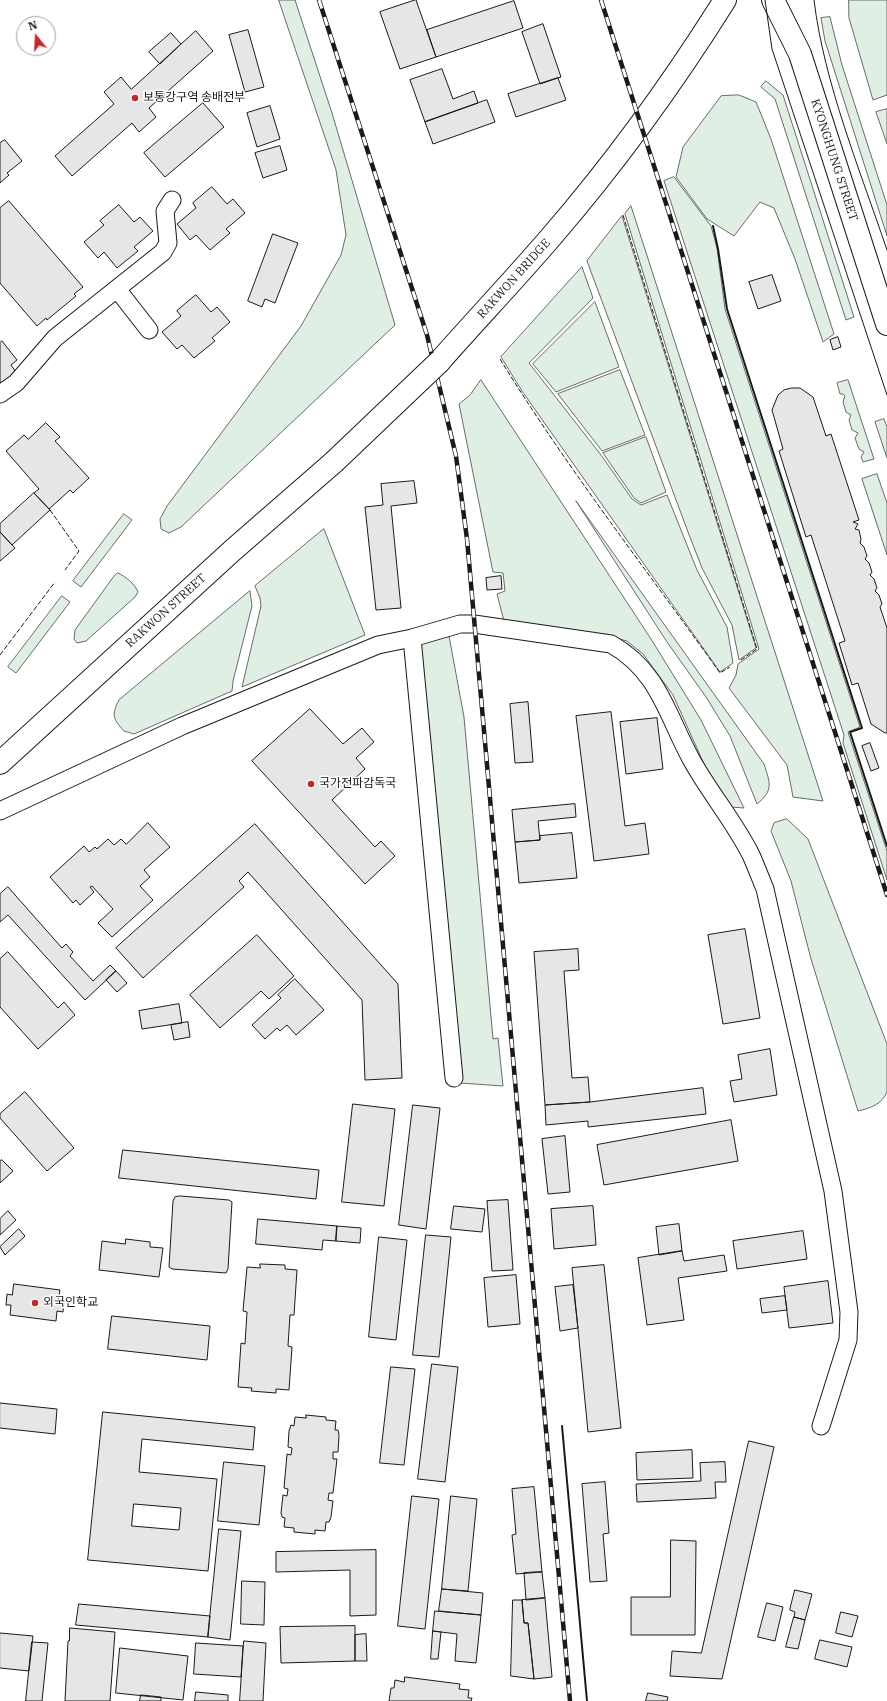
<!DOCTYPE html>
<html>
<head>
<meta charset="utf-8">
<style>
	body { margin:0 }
	#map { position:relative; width:887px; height:1701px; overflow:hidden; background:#fff; font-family:"IBM Plex Serif",serif }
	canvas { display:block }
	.north { position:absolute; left:16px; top:16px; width:40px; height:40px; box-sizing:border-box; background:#fff; border:1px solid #a3a3a3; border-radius:50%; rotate:342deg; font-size:11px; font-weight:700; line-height:16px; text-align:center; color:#1a1a1a }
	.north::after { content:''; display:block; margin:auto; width:14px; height:18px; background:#c62828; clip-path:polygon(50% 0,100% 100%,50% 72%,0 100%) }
</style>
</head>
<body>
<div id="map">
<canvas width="887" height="1701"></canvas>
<div class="north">N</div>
</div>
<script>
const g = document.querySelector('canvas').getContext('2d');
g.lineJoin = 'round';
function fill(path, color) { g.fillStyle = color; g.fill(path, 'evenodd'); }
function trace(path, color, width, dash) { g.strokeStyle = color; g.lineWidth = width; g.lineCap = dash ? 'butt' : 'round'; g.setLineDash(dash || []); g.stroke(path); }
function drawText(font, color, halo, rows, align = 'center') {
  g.font = font + ' "IBM Plex Serif","Noto Sans KR",serif'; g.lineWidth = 3; g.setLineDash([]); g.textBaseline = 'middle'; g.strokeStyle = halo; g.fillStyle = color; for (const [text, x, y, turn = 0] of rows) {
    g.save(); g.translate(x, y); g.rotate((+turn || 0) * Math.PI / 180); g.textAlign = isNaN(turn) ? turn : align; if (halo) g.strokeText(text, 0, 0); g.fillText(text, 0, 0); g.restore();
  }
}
const green = new Path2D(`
	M 279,0 L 295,0 L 332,113 L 395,325 L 181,527 L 169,533 L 161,529 L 160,519 L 167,506 L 301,326 L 341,255 L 346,235 L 336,170 Z
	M 849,0 L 887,0 L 887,95 L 873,100 L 849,18 Z
	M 830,17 L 842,65 L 887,205 L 887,236 L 825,41 L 821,18 Z
	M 766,81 L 783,95 L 854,317 L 846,320 L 775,99 L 761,87 Z
	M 739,95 L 756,102 L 771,139 L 834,334 L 823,342 L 795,259 L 774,208 L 760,202 L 734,236 L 707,219 L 676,177 L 683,147 L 721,96 Z
	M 887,109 L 887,144 L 876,112 Z
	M 674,177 L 711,226 L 717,248 L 725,309 L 860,727 L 848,732 L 887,851 L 887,880 L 843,743 L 844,735 L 664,181 Z
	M 631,206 L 823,801 L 793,797 L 787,765 L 729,688 L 736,675 L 738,664 L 759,649 L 625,214 Z
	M 622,216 L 756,648 L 739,660 L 732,625 L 702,568 L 688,532 L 587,261 Z
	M 582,267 L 593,298 L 529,363 L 601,455 L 632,499 L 641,505 L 667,495 L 697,570 L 727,627 L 733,663 L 720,672 L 522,391 L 501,357 Z
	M 595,302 L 619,367 L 556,392 L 533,364 Z
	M 620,370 L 645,435 L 602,451 L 558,394 Z
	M 481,380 L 651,639 L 701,720 L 744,808 L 731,807 L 713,784 L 673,695 L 643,654 L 627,641 L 605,635 L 504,621 L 497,594 L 505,591 L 503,573 L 493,572 L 459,404 L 470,395 Z
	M 848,380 L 874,459 L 863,462 L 861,457 L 864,452 L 859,449 L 855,438 L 858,433 L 852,430 L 849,420 L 851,415 L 846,412 L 843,402 L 845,396 L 843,394 L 840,394 L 837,383 Z
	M 884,419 L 887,427 L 887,458 L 875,422 Z
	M 646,437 L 666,492 L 641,503 L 634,498 L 603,453 Z
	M 877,474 L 887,503 L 887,555 L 862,479 Z
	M 576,501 L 764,764 C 770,783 774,790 757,804 L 730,736 L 706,697 L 667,642 Z
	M 124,514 L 132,520 L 81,587 L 73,581 Z
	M 324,529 L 365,635 L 242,687 L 261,606 L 260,598 L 255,586 Z
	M 118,573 C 125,576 135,584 138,592 L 135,597 L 86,641 L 77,643 L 74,639 L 75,630 L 114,576 Z
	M 250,591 L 252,606 L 233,681 L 232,691 L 134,734 L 124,731 C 113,719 111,715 119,700 Z
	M 62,596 L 70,602 L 16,673 L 8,667 Z
	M 449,636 L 464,717 L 493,1039 L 498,1038 L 503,1086 L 460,1083 L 421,644 Z
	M 787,819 L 808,839 L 887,1044 L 887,1092 C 882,1104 871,1108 858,1111 L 811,959 L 791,881 L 771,831 L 774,823 Z`);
const building = new Path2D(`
	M 416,0 L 436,57 L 400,69 L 380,12 Z
	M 514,1 L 523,28 L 436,57 L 427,30 Z
	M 543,24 L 561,77 L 540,84 L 522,32 Z
	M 248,30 L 264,87 L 245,92 L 229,35 Z
	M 196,31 L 213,51 L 149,108 L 156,117 L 139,132 L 132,123 L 72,176 L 55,156 L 114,104 L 104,92 L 121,77 L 131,89 Z
	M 171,33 L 181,44 L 160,64 L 149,52 Z
	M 442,69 L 453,99 L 474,91 L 478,103 L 425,122 L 410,80 Z
	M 558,78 L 566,100 L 516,117 L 508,94 Z
	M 487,100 L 495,122 L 433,144 L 425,122 Z
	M 203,103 L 224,127 L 165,177 L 144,153 Z
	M 270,106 L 280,139 L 257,147 L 247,113 Z
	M 5,140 L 22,161 L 7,173 L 9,175 L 0,183 L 0,143 Z
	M 280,146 L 287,170 L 263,178 L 255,153 Z
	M 212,187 L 227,204 L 233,199 L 245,213 L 226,229 L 230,233 L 210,250 L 196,235 L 190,240 L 177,224 L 196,208 L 193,203 Z
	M 9,201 L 83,287 L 74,294 L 76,296 L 47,320 L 46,318 L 37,326 L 0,283 L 0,208 Z
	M 119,205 L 134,222 L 140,217 L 153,231 L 134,247 L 138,251 L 117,268 L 104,252 L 98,258 L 84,242 L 104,225 L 100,221 Z
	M 273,234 L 298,243 L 275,303 L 265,299 L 262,307 L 248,301 Z
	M 772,275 L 781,301 L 758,309 L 749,282 Z
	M 196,295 L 211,312 L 217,307 L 230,322 L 212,338 L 215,341 L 194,358 L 182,345 L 177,349 L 162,332 L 181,316 L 177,311 Z
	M 838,337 L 841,347 L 833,350 L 830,340 Z
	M 2,341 L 17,360 L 11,365 L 16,372 L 0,384 L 0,343 Z
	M 792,388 L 800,388 L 813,397 L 826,436 L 831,434 L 859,520 L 853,522 L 858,524 L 855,529 L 859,530 L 861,539 L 860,543 L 864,547 L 867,556 L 865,559 L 869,563 L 872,572 L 870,575 L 874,579 L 877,588 L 875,591 L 879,595 L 882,604 L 880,607 L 887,628 L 887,733 L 885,733 L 871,724 L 858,683 L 852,685 L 839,643 L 845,641 L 811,535 L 806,537 L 779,451 L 783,449 L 772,410 L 778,395 L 784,390 Z
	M 46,423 L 60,437 L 55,441 L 89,478 L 73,493 L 70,490 L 49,509 L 34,493 L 39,489 L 6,451 L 24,435 L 28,439 Z
	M 414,481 L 417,503 L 391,506 L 401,608 L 376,610 L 365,507 L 383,505 L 381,484 Z
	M 34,493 L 50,510 L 12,545 L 0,532 L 0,524 Z
	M 0,532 L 15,548 L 0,561 Z
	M 501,576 L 502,589 L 487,590 L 486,578 Z
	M 528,702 L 533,762 L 515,763 L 510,704 Z
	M 310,709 L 343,744 L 362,728 L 374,742 L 356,758 L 365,769 L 332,800 L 375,847 L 381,841 L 395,856 L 365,884 L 252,761 Z
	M 611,712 L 625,826 L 645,823 L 649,854 L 594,861 L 576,716 Z
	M 657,718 L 663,769 L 626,774 L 620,722 Z
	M 870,743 L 879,768 L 871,771 L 862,746 Z
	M 575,804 L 576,817 L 538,821 L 540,840 L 515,842 L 512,810 Z
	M 148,823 L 170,847 L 144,870 L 150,877 L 140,886 L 153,900 L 112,937 L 98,923 L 113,909 L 92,886 L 90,887 L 94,892 L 80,905 L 76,900 L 73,903 L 50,877 L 84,846 L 89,852 L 95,847 L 97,849 L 108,839 L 114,845 L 121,839 L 126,844 Z
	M 255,824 L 398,984 L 402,1078 L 365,1080 L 362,1000 L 248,872 L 239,881 L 244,887 L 143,978 L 116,948 Z
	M 572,833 L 577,878 L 519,883 L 515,842 L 540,840 L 540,836 Z
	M 8,887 L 62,948 L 66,944 L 73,952 L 70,956 L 93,981 L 110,965 L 116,971 L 85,1000 L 8,915 L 0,922 L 0,894 Z
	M 745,929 L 760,1018 L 723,1024 L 708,935 Z
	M 257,935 L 294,976 L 269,999 L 261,991 L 220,1028 L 190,995 Z
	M 578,949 L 579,970 L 564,971 L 572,1078 L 588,1077 L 590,1102 L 545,1105 L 534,952 Z
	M 8,952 L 58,1008 L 64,1002 L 75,1015 L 38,1049 L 0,1007 L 0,959 Z
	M 116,971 L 127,983 L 117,992 L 106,980 Z
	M 295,979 L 324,1010 L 296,1035 L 287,1025 L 280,1031 L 277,1028 L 265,1039 L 252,1025 L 281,998 L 278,995 Z
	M 179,1004 L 182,1023 L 142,1029 L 139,1011 Z
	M 188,1022 L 190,1037 L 174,1040 L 171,1025 Z
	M 770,1049 L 777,1095 L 734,1102 L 730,1081 L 742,1079 L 738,1055 Z
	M 703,1088 L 706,1114 L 588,1127 L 588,1121 L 546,1125 L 545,1105 L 590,1102 Z
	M 25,1092 L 74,1148 L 47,1171 L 0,1118 L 0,1114 Z
	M 353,1104 L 395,1109 L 384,1206 L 342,1202 Z
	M 413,1105 L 440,1108 L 426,1229 L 399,1225 Z
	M 731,1120 L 738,1161 L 604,1185 L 597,1145 Z
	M 565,1136 L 570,1192 L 548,1194 L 542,1139 Z
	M 123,1150 L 319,1170 L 316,1199 L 119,1178 Z
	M 2,1160 L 13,1171 L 0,1183 L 0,1161 Z
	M 180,1196 L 229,1200 L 232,1202 L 228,1269 L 226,1273 L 172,1269 L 169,1267 L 173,1201 L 175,1197 Z
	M 508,1200 L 513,1270 L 492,1271 L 487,1201 Z
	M 454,1206 L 485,1209 L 482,1232 L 451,1229 Z
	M 593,1206 L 596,1245 L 554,1249 L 551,1209 Z
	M 8,1211 L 16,1220 L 0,1235 L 0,1219 Z
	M 258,1219 L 337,1226 L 336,1241 L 323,1240 L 322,1250 L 256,1244 Z
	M 679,1224 L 682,1251 L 659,1255 L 656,1227 Z
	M 337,1226 L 361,1228 L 360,1243 L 336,1241 Z
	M 19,1229 L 25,1236 L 5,1255 L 0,1247 Z
	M 803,1231 L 807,1259 L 737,1269 L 733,1241 Z
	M 426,1235 L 451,1237 L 439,1357 L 413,1355 Z
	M 379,1237 L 407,1240 L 396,1340 L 369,1337 Z
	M 126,1239 L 150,1242 L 150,1247 L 163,1248 L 159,1277 L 99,1270 L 102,1241 L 125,1244 Z
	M 682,1251 L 684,1261 L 724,1255 L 727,1271 L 678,1278 L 684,1320 L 647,1325 L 638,1258 Z
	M 260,1264 L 285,1265 L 285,1269 L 297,1270 L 294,1315 L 290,1315 L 288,1346 L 292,1347 L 289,1390 L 276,1389 L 276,1393 L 251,1391 L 252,1388 L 238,1387 L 241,1343 L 245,1344 L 247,1312 L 243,1311 L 247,1267 L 260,1268 Z
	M 604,1265 L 621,1428 L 588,1432 L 572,1268 Z
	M 516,1275 L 520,1324 L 488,1327 L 484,1278 Z
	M 828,1281 L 833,1323 L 789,1328 L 784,1287 Z
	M 14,1284 L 60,1290 L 58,1301 L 64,1301 L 63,1312 L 57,1311 L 56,1321 L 10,1315 L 11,1305 L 6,1305 L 7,1294 L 12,1295 Z
	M 573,1285 L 578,1328 L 560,1331 L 555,1287 Z
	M 785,1296 L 787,1310 L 762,1313 L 760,1299 Z
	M 112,1316 L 210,1326 L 207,1360 L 108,1349 Z
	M 432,1364 L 458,1367 L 445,1482 L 418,1479 Z
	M 391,1367 L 415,1369 L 404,1465 L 380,1463 Z
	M 0,1403 L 57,1409 L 55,1434 L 0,1428 Z
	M 103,1412 L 255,1427 L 253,1450 L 142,1439 L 139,1472 L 217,1479 L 208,1571 L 88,1560 ZM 134,1504 L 181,1508 L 179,1530 L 132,1526 Z
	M 306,1415 L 326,1417 L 326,1420 L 336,1421 L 335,1430 L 338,1430 L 339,1435 L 338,1452 L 333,1452 L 333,1459 L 337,1459 L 333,1493 L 329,1493 L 328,1500 L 333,1501 L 331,1517 L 329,1522 L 326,1522 L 325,1531 L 315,1530 L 315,1534 L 294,1532 L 294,1528 L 284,1527 L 285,1518 L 282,1517 L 281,1513 L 283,1495 L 287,1496 L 288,1489 L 284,1488 L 287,1454 L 291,1455 L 292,1448 L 288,1447 L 289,1431 L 291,1425 L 294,1426 L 295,1417 L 306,1418 Z
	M 749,1441 L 774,1447 L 722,1679 L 670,1676 L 672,1651 L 701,1653 Z
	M 692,1450 L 693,1478 L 637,1480 L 636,1453 Z
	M 224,1462 L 265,1466 L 259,1525 L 218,1521 Z
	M 725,1462 L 726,1482 L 715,1482 L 716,1498 L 637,1502 L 636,1484 L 701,1481 L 700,1463 Z
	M 605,1482 L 609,1533 L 603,1534 L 607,1581 L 590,1582 L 582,1484 Z
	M 534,1487 L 542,1572 L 516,1574 L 512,1535 L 516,1534 L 512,1489 Z
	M 412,1496 L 439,1499 L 425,1629 L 398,1626 Z
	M 451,1496 L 477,1499 L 468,1591 L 442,1589 Z
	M 219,1529 L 241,1531 L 230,1640 L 208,1637 Z
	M 671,1540 L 696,1541 L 695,1635 L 631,1635 L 631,1597 L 670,1597 Z
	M 376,1550 L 376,1615 L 350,1616 L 350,1570 L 276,1572 L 276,1552 Z
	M 542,1572 L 545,1598 L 526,1600 L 524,1573 Z
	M 242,1581 L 265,1582 L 264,1625 L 241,1624 Z
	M 442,1589 L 483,1593 L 481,1615 L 439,1611 Z
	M 795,1590 L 812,1594 L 805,1620 L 794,1617 L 795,1612 L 790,1610 Z
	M 545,1598 L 552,1677 L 534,1679 L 528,1623 L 524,1623 L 522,1600 Z
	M 513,1600 L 522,1600 L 524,1623 L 528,1623 L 534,1679 L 511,1676 Z
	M 767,1603 L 783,1607 L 775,1641 L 758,1637 Z
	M 79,1604 L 210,1616 L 208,1637 L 76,1625 Z
	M 435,1611 L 481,1615 L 476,1663 L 455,1661 L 457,1634 L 433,1631 Z
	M 841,1612 L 858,1616 L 852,1637 L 836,1633 Z
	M 794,1617 L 805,1620 L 798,1649 L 786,1647 Z
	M 355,1626 L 355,1661 L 281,1663 L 280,1627 Z
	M 70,1628 L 115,1632 L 110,1701 L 65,1701 L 68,1641 L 69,1641 Z
	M 433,1631 L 441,1632 L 438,1659 L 431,1659 Z
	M 0,1633 L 33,1636 L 29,1671 L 0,1668 Z
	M 366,1634 L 367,1661 L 355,1661 L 355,1635 Z
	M 820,1640 L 852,1647 L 847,1667 L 815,1659 Z
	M 244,1641 L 266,1643 L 263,1701 L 240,1701 Z
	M 32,1642 L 48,1643 L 42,1701 L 26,1701 Z
	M 196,1643 L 243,1646 L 241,1677 L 194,1674 Z
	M 120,1648 L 188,1656 L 183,1700 L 116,1693 Z
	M 405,1677 L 460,1684 L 459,1689 L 469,1690 L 468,1698 L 472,1698 L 471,1701 L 389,1701 L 391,1688 L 394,1688 L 395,1680 L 404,1682 Z
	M 196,1692 L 228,1695 L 228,1701 L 195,1701 Z
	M 648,1693 L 668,1697 L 667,1701 L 646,1701 Z
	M 141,1695 L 161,1697 L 161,1701 L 140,1701 Z`);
const minor = new Path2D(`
	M 117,289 L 149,330
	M 0,394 L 16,383 L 55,338 L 163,252 L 168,243 L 165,211 L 172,200
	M 412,638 L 454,1078
	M 0,811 L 182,726 L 378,645 L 412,638 L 460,624 L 474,624 L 611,644 C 659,671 667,715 691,759 C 709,792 734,821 751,855 C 756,866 760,877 765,889 L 833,1191 L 849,1312 L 848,1340 L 821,1426`);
const primary = new Path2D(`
	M 773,0 L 800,54 L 887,324
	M 439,362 C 476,320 514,280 551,237 C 615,163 673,83 725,0
	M 0,763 L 233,550 L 334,462`);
const tram = new Path2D(`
	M 765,0 L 772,49 L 887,395
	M 814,0 C 824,83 860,170 887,250`);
const rail = new Path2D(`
	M 319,0 L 427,335 L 456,456 L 467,539 L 570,1701
	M 601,0 L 887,895`);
const primaryBridge = new Path2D(`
	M 334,462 L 439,362`);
const fence = new Path2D(`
	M 623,215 L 757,649 L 741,660
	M 500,359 C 567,468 646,569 720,673 L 730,667
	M 50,510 L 79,551 L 65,570
	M 0,655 L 55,582`);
const wall = new Path2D(`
	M 713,226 L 718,249 L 727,309 L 862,728 L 850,732 L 887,846
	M 562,1426 L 587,1701`);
const markers = [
	[135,98,4,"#c62828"],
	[311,784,4,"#c62828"],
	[35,1303,4,"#c62828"]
];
const poiNames = [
	["보통강구역 송배전부",143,98],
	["국가전파감독국",319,784],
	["외국인학교",43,1303]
];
const streetNames = [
	["KYONGHUNG STREET",834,160,72],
	["RAKWON BRIDGE",514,279,-48],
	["RAKWON STREET",166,611,-42]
];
fill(green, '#e0efe3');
trace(green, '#6a6a6a', 1);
fill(building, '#e6e6e6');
trace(building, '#1a1a1a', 1);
trace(minor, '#1a1a1a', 19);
trace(primary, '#1a1a1a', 24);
trace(minor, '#fff', 17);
trace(primary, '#fff', 22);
trace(tram, '#1a1a1a', 1);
trace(rail, '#1a1a1a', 4.5);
trace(rail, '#fff', 3, [9]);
trace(primaryBridge, '#1a1a1a', 24, []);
trace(primaryBridge, '#fff', 22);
trace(fence, '#1a1a1a', 1, [5, 2]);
trace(wall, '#1a1a1a', 2);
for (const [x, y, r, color] of markers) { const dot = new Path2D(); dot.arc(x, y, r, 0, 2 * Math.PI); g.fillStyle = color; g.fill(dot); trace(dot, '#fff', 1.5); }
drawText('12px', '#1a1a1a', '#fff', poiNames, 'left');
drawText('12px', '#1a1a1a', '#fff', streetNames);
</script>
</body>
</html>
